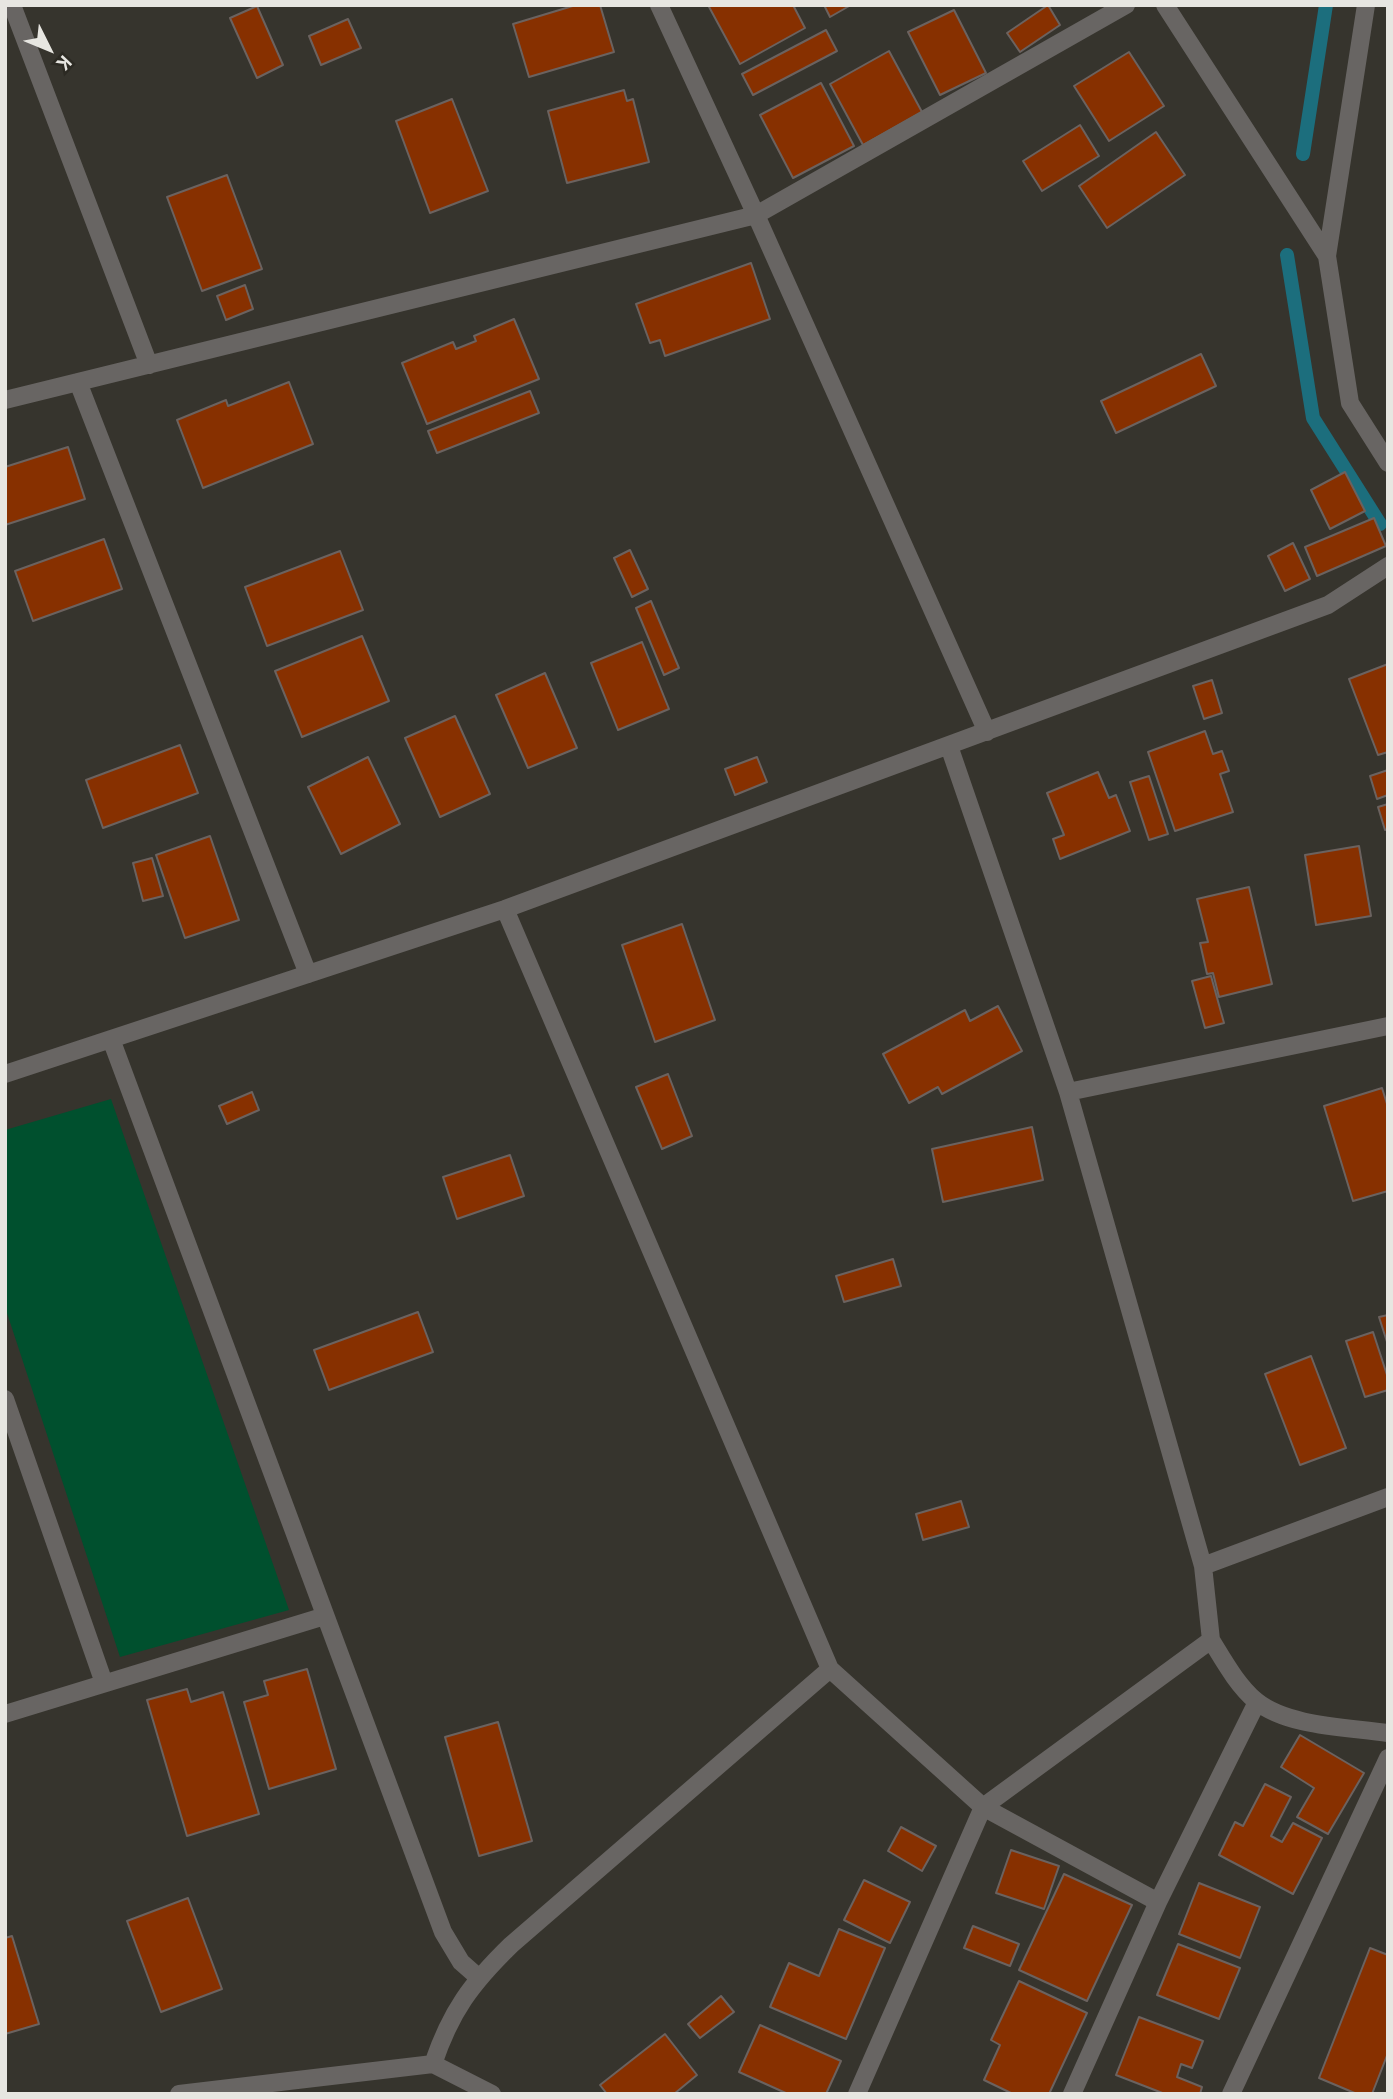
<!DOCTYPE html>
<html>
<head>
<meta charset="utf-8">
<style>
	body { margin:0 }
	#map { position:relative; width:1393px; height:2099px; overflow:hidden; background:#36342d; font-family:"PT Sans",sans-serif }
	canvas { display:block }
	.frame { position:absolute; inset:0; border:7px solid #e7e6e1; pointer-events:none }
	.north { position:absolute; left:14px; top:14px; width:70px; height:70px; -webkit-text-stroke:5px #2c2a23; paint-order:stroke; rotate:133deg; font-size:19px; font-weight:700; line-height:28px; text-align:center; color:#e7e6e1 }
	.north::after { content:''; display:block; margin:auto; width:24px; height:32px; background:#e7e6e1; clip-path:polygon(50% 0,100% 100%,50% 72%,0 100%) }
</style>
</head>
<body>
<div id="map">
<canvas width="1393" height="2099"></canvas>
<div class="frame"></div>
<div class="north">K</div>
</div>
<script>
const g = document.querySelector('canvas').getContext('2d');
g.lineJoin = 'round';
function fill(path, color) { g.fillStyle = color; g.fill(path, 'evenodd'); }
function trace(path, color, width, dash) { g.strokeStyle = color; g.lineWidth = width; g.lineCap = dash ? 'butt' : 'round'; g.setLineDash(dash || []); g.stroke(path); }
const green = new Path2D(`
	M 111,1099 L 289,1610 L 120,1657 L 5,1307 L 5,1130 Z`);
const stream = new Path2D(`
	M 1303,154 L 1326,5
	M 1287,255 L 1313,418 L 1380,524`);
const building = new Path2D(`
	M 576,5 L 600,5 L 614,52 L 529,77 L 513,24 Z
	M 708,5 L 793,5 L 805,28 L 740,64 Z
	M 824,5 L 851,5 L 830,17 Z
	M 1048,5 L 1060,25 L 1020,52 L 1007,33 Z
	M 257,6 L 283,65 L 257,78 L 230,18 Z
	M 954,10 L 986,73 L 940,95 L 908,32 Z
	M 348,19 L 361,48 L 321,65 L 309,36 Z
	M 826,30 L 837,51 L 753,95 L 742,74 Z
	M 889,51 L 922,112 L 863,145 L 830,84 Z
	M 1129,52 L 1164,106 L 1109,141 L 1074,86 Z
	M 821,83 L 854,146 L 793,178 L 760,115 Z
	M 624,90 L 627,101 L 633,99 L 649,162 L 567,183 L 548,111 Z
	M 452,99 L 488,191 L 430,213 L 396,121 Z
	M 1080,125 L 1099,156 L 1042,191 L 1023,161 Z
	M 1156,132 L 1185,175 L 1107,228 L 1079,186 Z
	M 227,175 L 262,269 L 202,291 L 167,197 Z
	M 751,263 L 770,319 L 665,356 L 660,340 L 650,343 L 636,304 Z
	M 245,285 L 253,309 L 226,320 L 217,296 Z
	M 514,319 L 539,379 L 427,424 L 402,363 L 453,342 L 456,349 L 476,341 L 474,336 Z
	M 1201,354 L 1216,386 L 1116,433 L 1101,401 Z
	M 289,382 L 313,444 L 203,488 L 177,420 L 226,400 L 228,406 Z
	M 530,391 L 539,413 L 437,453 L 428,431 Z
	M 68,447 L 85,499 L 5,525 L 5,467 Z
	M 1345,472 L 1365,511 L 1330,529 L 1311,490 Z
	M 1374,518 L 1386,546 L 1317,576 L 1305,547 Z
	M 104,539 L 122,589 L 33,621 L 15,571 Z
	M 1293,543 L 1310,579 L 1285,591 L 1268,556 Z
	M 630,550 L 648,589 L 632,597 L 614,558 Z
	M 340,551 L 363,610 L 267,646 L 245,587 Z
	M 651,601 L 679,668 L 664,675 L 636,608 Z
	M 362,636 L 389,701 L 302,737 L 275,671 Z
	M 642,642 L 669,709 L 618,730 L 591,663 Z
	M 1388,664 L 1388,752 L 1378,755 L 1349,679 Z
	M 545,673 L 577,748 L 528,768 L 496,695 Z
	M 1212,680 L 1222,713 L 1204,719 L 1193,686 Z
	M 455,716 L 490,794 L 440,817 L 405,738 Z
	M 1205,731 L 1213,754 L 1222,751 L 1229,771 L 1220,774 L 1233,812 L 1175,831 L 1148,752 Z
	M 180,745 L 198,793 L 103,828 L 86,780 Z
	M 368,757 L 400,824 L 341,854 L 308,787 Z
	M 757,757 L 767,782 L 735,795 L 725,769 Z
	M 1388,770 L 1388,795 L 1377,799 L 1370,776 Z
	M 1098,772 L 1109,798 L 1116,795 L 1130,831 L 1060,859 L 1053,839 L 1064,835 L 1047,793 Z
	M 1149,776 L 1168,834 L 1149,840 L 1130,782 Z
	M 1388,804 L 1388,829 L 1385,830 L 1378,807 Z
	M 210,836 L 239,920 L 185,938 L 156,855 Z
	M 1359,846 L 1371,916 L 1316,925 L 1305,855 Z
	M 152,858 L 163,896 L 143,901 L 133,863 Z
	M 1249,887 L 1272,984 L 1219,997 L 1213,973 L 1207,974 L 1200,943 L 1208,942 L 1197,899 Z
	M 682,924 L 715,1020 L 655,1042 L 622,945 Z
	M 1211,976 L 1224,1023 L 1205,1028 L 1192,981 Z
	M 998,1006 L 1022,1051 L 942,1094 L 938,1087 L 909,1103 L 883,1054 L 965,1010 L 970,1021 Z
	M 668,1074 L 692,1136 L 662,1149 L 636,1087 Z
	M 1382,1088 L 1388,1107 L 1388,1191 L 1353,1201 L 1324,1106 Z
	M 252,1092 L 259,1110 L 227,1124 L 219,1106 Z
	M 1032,1127 L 1043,1180 L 943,1202 L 932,1149 Z
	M 510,1155 L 524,1196 L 457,1219 L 443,1177 Z
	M 893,1259 L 901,1286 L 844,1302 L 836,1276 Z
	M 418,1312 L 433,1352 L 329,1390 L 314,1350 Z
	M 1388,1315 L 1388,1345 L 1379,1317 Z
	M 1373,1332 L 1388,1378 L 1388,1390 L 1365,1397 L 1346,1341 Z
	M 1311,1356 L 1346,1448 L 1300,1465 L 1265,1374 Z
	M 961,1501 L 969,1527 L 923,1540 L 916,1514 Z
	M 307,1669 L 336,1769 L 269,1789 L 244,1702 L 268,1695 L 264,1681 Z
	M 187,1689 L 191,1702 L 223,1692 L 259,1814 L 187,1836 L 147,1700 Z
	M 498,1722 L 532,1841 L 479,1856 L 445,1737 Z
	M 1300,1735 L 1364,1773 L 1328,1834 L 1297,1817 L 1314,1788 L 1281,1767 Z
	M 1265,1784 L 1291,1797 L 1271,1836 L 1282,1842 L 1293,1823 L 1322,1838 L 1293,1894 L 1219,1855 L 1235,1822 L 1243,1826 Z
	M 901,1827 L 936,1846 L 922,1871 L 888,1851 Z
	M 1011,1850 L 1059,1866 L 1044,1909 L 996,1893 Z
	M 1064,1874 L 1132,1905 L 1087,2001 L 1019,1970 Z
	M 864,1880 L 910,1902 L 890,1943 L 844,1920 Z
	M 1199,1883 L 1260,1907 L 1240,1958 L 1179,1934 Z
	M 188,1898 L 222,1989 L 161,2012 L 127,1921 Z
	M 973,1926 L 1019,1944 L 1010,1966 L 964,1948 Z
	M 839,1929 L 885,1948 L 846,2039 L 770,2007 L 789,1963 L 819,1976 Z
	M 12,1936 L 39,2024 L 5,2034 L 5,1938 Z
	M 1178,1944 L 1240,1968 L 1219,2019 L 1157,1995 Z
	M 1370,1948 L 1388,1955 L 1388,2053 L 1372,2094 L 1357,2094 L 1319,2078 Z
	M 1019,1981 L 1087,2013 L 1049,2094 L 1013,2094 L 984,2080 L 1000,2045 L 991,2040 Z
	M 721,1996 L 734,2012 L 700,2038 L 688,2024 Z
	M 1139,2017 L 1203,2041 L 1192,2068 L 1181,2064 L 1177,2077 L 1202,2087 L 1200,2094 L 1165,2094 L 1116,2075 Z
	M 760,2025 L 841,2061 L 826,2094 L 788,2094 L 739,2072 Z
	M 665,2034 L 697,2075 L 674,2094 L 607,2094 L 600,2085 Z`);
const minor = new Path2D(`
	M 12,5 L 149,365
	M 659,5 L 756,215 L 987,732
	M 1165,5 L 1327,256
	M 1366,5 L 1327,256 L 1350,403 L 1388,463
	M 78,382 L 308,974
	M 5,400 L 756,215 L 1126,5
	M 505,909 L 830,1669
	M 111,1039 L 443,1932 L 461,1962 L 478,1977
	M 5,1074 L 505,909 L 1328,605 L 1388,566
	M 1068,1092 L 1388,1026
	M 5,1399 L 104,1683
	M 1203,1566 L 1388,1497
	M 1211,1640 C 1224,1661 1237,1685 1256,1701 C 1288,1727 1348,1727 1388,1733
	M 5,1714 L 325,1616
	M 433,2064 C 451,2011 471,1984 511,1945 L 830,1669 L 983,1807 L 1158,1902
	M 179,2094 L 433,2064 L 492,2094
	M 857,2094 L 983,1807 L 1211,1640 L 1203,1566 L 1068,1092 L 949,746
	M 1072,2094 L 1158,1902 L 1257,1702
	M 1231,2094 L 1388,1758`);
fill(green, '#00502e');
trace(stream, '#1c6e7d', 14);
fill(building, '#873000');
trace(building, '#6b625f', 2);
trace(minor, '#686563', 18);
</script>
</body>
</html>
